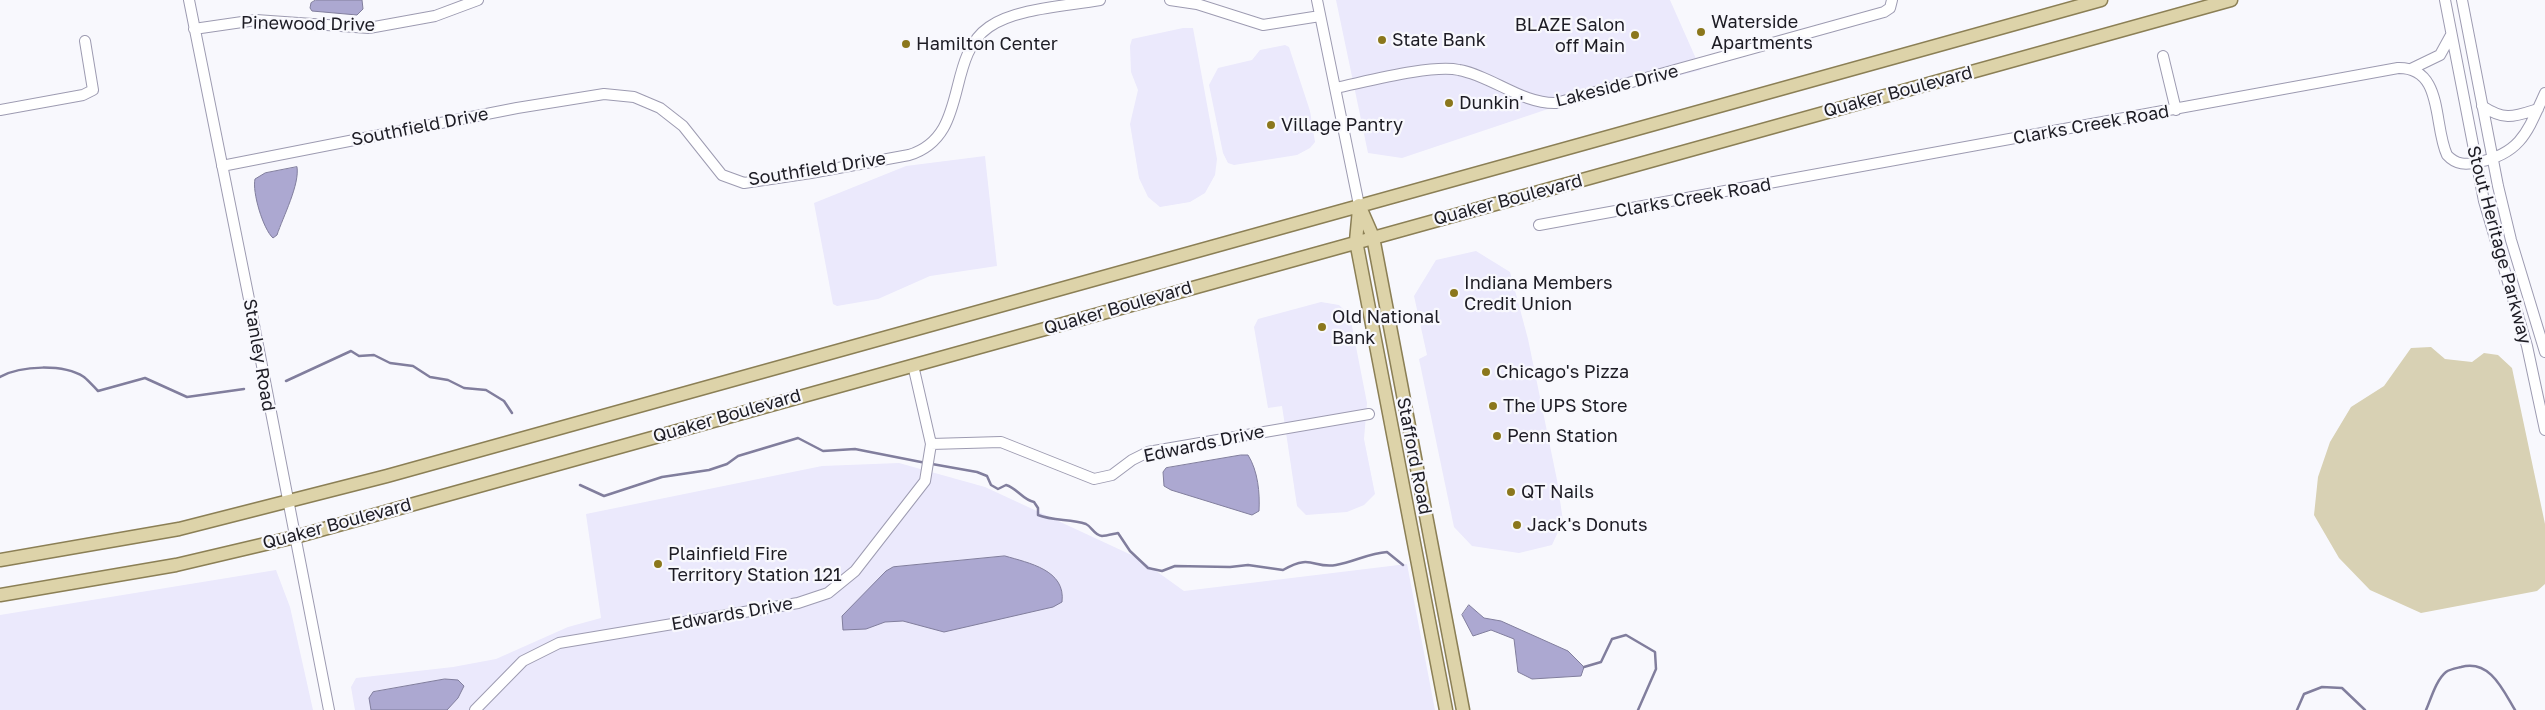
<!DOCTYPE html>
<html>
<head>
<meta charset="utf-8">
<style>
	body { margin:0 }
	canvas { display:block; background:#f8f8fd }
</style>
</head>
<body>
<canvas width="2545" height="710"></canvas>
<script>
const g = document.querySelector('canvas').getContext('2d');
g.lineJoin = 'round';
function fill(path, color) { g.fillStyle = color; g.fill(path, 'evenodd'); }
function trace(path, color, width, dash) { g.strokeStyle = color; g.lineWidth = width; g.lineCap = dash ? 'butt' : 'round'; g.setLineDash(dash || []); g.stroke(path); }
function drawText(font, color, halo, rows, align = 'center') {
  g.font = font + ' "Golos Text",sans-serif'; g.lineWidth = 4.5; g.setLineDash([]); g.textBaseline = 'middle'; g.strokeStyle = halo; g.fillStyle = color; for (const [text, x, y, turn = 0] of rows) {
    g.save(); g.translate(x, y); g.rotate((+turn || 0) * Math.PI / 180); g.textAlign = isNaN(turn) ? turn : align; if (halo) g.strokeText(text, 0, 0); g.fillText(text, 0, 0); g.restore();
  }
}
const built = new Path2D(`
	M 1336,0 L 1670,0 L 1701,70 L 1548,109 L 1402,158 L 1368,153 Z
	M 1183,28 L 1193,28 L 1217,159 L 1215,175 L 1205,193 L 1190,202 L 1160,207 L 1148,197 L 1139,178 L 1130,124 L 1138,90 L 1131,72 L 1130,46 L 1132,39 Z
	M 1285,45 L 1289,47 L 1310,111 L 1315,142 L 1310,148 L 1297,155 L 1234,165 L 1228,163 L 1223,153 L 1209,85 L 1218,68 L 1252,60 L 1260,50 Z
	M 985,156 L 997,266 L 930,276 L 878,299 L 837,306 L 833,304 L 814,203 L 906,166 Z
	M 1476,251 L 1510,272 L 1528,339 L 1557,480 L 1563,521 L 1552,545 L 1519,553 L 1472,546 L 1454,527 L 1419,359 L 1427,355 L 1414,296 L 1436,260 Z
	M 1321,302 L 1339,305 L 1350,316 L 1367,403 L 1364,439 L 1375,494 L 1364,505 L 1347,512 L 1306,515 L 1297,506 L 1282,406 L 1268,408 L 1254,327 L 1258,319 Z
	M 899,463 L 985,487 L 1138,558 L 1184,591 L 1407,564 L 1435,710 L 355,710 L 351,687 L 356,678 L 453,667 L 496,659 L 568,627 L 601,618 L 586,514 L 822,466 Z
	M 276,570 L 290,607 L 313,710 L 0,710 L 0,615 Z`);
const green = new Path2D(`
	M 2431,347 L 2445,359 L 2472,362 L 2484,353 L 2498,355 L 2512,368 L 2545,524 L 2545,584 L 2537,591 L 2421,613 L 2370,590 L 2339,558 L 2314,515 L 2318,477 L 2330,442 L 2351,407 L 2384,386 L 2411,348 Z`);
const water = new Path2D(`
	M 316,0 L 362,0 L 363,9 L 357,15 L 312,11 L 310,8 L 311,3 Z
	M 297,167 C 300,184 283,217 277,235 L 273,238 C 263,229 252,192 255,179 L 265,173 Z
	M 1241,455 L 1248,455 C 1258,471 1260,493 1259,511 L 1252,515 L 1171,490 L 1164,486 L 1163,472 L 1166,468 Z
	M 1005,556 C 1029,563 1066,570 1062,602 L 1053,607 L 944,632 L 903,621 L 885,622 L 866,629 L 843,630 L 842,616 L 886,571 L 893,567 Z
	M 1469,605 L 1484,618 L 1501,621 L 1568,651 L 1584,667 L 1581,676 L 1532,679 L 1518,672 L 1514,639 L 1491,630 L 1473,636 L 1462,615 Z
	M 445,679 L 458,680 L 464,686 L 458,698 L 447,710 L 371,710 L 369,698 L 373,692 Z`);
const stream = new Path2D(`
	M 0,377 C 21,365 64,364 84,377 C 89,381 94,387 98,391 L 145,378 L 187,397 L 244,389
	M 286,381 L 351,351 L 359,356 L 374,355 L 390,363 L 413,366 L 430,377 L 448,380 L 464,388 L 486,390 L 504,401 L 512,413
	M 932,464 L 977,472 L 987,476 L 991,485 L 998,489 L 1006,485 C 1017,488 1023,500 1034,502 L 1038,508 L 1038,515 C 1053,521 1070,519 1086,524 C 1092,527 1094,535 1102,536 C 1106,536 1113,534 1118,533 L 1130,551 L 1148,568 L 1162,571 L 1175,566 L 1230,567 L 1248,565 L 1283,570 C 1312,553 1313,569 1336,565 C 1354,562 1369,553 1387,552 L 1403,565
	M 580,485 L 604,496 L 662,477 L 709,470 L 727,464 L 738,456 L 798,438 L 823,451 L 855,449 L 926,463
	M 1584,667 L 1601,662 L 1612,639 L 1626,635 L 1655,652 L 1656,669 L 1638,710
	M 2297,710 L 2304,694 L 2322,687 L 2342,688 L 2365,710
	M 2426,710 C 2431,699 2436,680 2446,672 C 2450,669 2457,668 2461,667 C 2490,659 2503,690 2515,710`);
const minor = new Path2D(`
	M 189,0 L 249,299 L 329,710
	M 1170,0 L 1197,4 L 1263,25 L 1320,16
	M 1317,0 L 1359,205
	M 2445,0 L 2484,201 L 2527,346 L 2545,430
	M 2462,0 L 2498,186 L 2511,240 L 2545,352
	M 194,29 L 256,20 L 369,28 L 435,16 L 478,0
	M 2163,56 L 2176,110
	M 2411,69 L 2440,55 L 2451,35
	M 1335,88 C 1365,82 1432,64 1459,70 C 1492,76 1522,104 1556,103 L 1884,12 L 1890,8 L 1892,0
	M 2482,106 C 2505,121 2513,117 2538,109
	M 0,110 L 83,95 L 93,90 L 85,41
	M 222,166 L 517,108 L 604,94 L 634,97 L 660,108 L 683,126 L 722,175 L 744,183 L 811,173 L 909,155 C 971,136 944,58 989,27 C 1016,8 1068,6 1100,0
	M 1539,225 L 2398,68 C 2444,67 2433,125 2447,155 C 2456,165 2466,165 2479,162 C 2522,153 2528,130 2545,93
	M 913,365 L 931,444 L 1001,442 L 1094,479 L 1112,475 L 1132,460 L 1148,452 L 1369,414
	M 475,710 L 523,661 L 559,643 L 798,603 L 828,593 L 855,571 L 925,481 L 931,444`);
const major = new Path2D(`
	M 1359,205 L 1373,237 L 1463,710
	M 1359,209 L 1356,241 L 1446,710
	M 0,560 L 179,529 L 387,476 L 2101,0
	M 0,595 L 176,565 L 295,537 L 2231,0`);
const markers = [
	[1701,32,5,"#8b771c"],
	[1635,35,5,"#8b771c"],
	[1382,40,5,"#8b771c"],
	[906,44,5,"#8b771c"],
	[1449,103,5,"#8b771c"],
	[1271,125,5,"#8b771c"],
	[1454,293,5,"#8b771c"],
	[1322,327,5,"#8b771c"],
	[1486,372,5,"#8b771c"],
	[1493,406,5,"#8b771c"],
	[1497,436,5,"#8b771c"],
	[1511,492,5,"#8b771c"],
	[1517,525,5,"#8b771c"],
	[658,564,5,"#8b771c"]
];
const poiNames = [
	["Waterside",1711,22],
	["Apartments",1711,43],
	["BLAZE Salon",1625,25,"right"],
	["off Main",1625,46,"right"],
	["State Bank",1392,40],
	["Hamilton Center",916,44],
	["Dunkin'",1459,103],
	["Village Pantry",1281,125],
	["Indiana Members",1464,283],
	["Credit Union",1464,304],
	["Old National",1332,317],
	["Bank",1332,338],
	["Chicago's Pizza",1496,372],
	["The UPS Store",1503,406],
	["Penn Station",1507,436],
	["QT Nails",1521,492],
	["Jack's Donuts",1527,525],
	["Plainfield Fire",668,554],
	["Territory Station 121",668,575]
];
const streetNames = [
	["Pinewood Drive",308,24,1],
	["Lakeside Drive",1617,86,-14],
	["Quaker Boulevard",1898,92,-15],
	["Clarks Creek Road",2091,125,-10],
	["Southfield Drive",420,127,-11],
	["Southfield Drive",817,169,-9],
	["Clarks Creek Road",1693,198,-10],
	["Quaker Boulevard",1508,200,-15],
	["Stout Heritage Parkway",2499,245,75],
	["Quaker Boulevard",1118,308,-16],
	["Stanley Road",259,355,80],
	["Quaker Boulevard",727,416,-16],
	["Edwards Drive",1204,444,-12],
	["Stafford Road",1414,456,79],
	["Quaker Boulevard",337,524,-15],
	["Edwards Drive",732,614,-10]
];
fill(built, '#ebe9fc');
fill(green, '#d8d1b4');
fill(water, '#aca8d1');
trace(water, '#817e9d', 1);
trace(stream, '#817e9d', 2.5);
trace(minor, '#9d9bb1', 12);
trace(major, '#8b7f55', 15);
trace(minor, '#fff', 10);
trace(major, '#ddd3a9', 12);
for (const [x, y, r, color] of markers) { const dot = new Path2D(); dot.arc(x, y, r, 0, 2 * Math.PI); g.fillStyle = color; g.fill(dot); trace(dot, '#f8f8fd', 2); }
drawText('18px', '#1d1c24', '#f8f8fd', poiNames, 'left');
drawText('18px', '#1d1c24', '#f8f8fd', streetNames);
</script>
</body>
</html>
